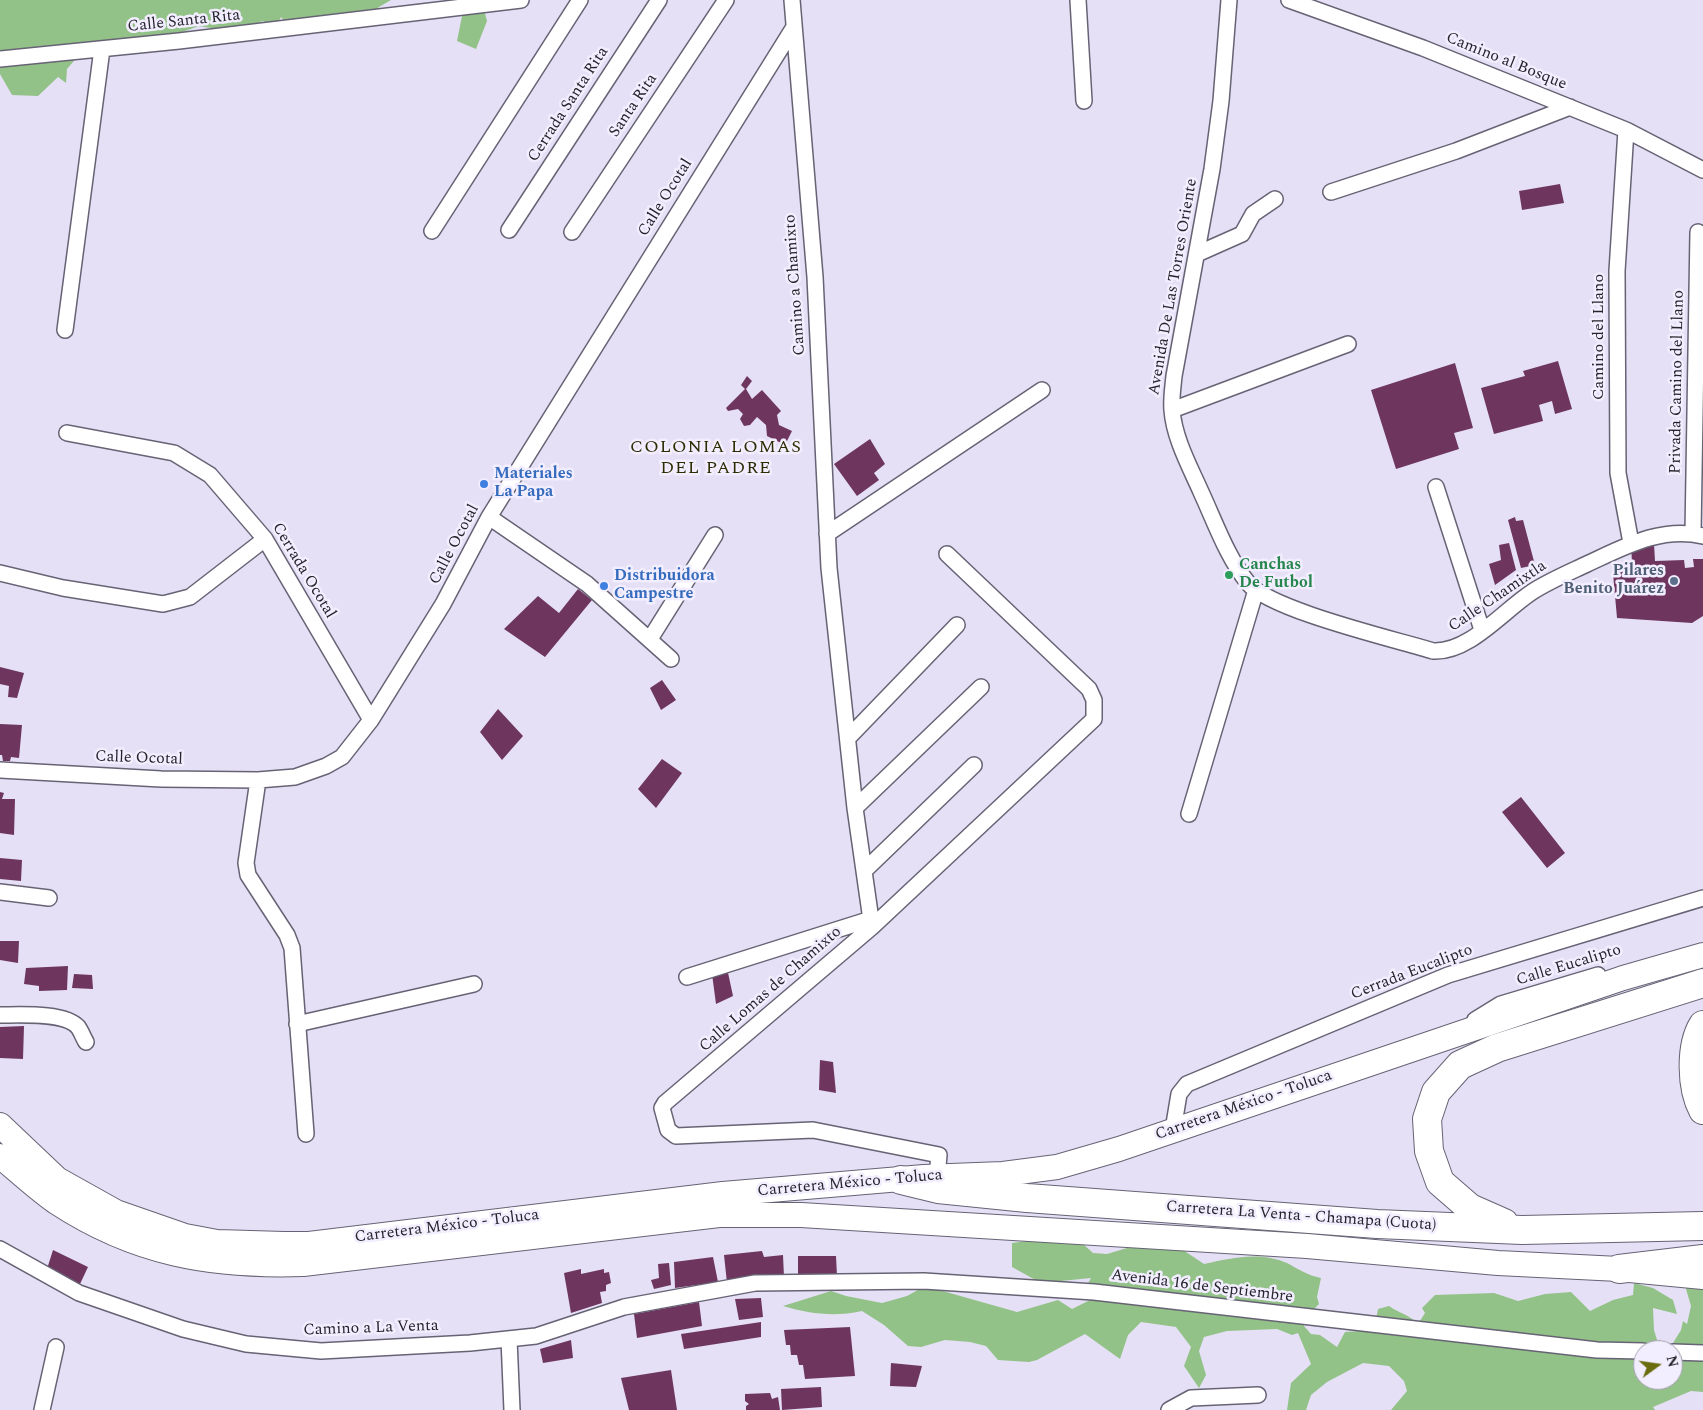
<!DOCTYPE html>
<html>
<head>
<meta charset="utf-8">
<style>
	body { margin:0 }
	#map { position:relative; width:1703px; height:1410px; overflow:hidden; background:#e5e0f5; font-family:Spectral,serif }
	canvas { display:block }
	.north { position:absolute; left:1633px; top:1340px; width:50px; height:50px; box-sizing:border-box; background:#f2eeff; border:1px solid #a09daa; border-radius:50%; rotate:76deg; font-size:14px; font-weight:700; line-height:20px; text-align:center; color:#25242b }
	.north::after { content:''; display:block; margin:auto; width:18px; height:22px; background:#6a6c0e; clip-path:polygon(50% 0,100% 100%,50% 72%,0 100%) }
</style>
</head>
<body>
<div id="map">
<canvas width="1703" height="1410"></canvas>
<div class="north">N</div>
</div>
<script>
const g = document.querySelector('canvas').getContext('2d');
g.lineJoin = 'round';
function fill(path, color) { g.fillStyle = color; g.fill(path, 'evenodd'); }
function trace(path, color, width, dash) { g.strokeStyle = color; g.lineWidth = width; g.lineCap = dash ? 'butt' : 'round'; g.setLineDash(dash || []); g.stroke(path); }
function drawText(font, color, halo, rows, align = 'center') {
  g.font = font + ' Spectral,serif'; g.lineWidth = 5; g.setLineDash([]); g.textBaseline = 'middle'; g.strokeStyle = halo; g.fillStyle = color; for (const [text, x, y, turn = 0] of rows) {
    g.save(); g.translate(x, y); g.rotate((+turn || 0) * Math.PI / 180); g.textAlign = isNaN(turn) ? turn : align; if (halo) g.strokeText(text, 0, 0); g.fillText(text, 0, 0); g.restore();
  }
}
const forest = new Path2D(`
	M 0,0 L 391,0 L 379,7 L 363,22 L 287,24 L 281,17 L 275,29 L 263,21 L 234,32 L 199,26 L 155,42 L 79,55 L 67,69 L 66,83 L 58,77 L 38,96 L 12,95 L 0,74 Z
	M 464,6 L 484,10 L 487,21 L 476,49 L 457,41 Z
	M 1073,1235 L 1093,1253 L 1107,1254 L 1157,1239 L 1177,1246 L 1204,1264 C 1231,1258 1260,1251 1287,1263 C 1300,1270 1307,1275 1321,1278 L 1317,1297 L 1319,1304 L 1313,1310 L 1306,1312 L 1304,1326 L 1311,1334 L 1320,1335 L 1337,1347 L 1345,1332 L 1374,1330 L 1378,1309 L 1389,1306 C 1399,1313 1410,1315 1418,1324 L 1425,1313 L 1422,1308 L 1435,1295 L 1494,1293 L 1518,1301 L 1545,1294 L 1571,1292 L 1590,1311 L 1613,1300 L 1633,1295 L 1634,1283 L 1653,1288 L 1673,1300 L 1677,1314 L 1653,1308 L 1654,1330 L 1658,1343 L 1655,1350 L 1643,1350 L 1643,1380 L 1673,1380 L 1673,1343 L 1681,1330 L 1683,1321 L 1687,1324 L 1691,1306 L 1686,1289 L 1689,1278 L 1703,1272 L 1703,1392 L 1691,1391 L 1653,1407 L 1655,1410 L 1391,1410 L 1407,1391 L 1404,1381 L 1389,1366 L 1363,1363 L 1327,1382 L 1311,1395 L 1306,1410 L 1287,1410 L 1291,1383 L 1311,1364 L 1298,1333 L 1292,1335 L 1277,1329 L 1227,1331 L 1204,1337 L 1199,1351 L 1206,1375 L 1199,1388 L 1184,1366 L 1191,1347 L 1176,1327 L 1141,1322 L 1128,1335 L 1120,1359 L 1085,1334 L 1037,1360 L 1029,1362 L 998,1360 L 986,1346 L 970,1342 L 945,1340 L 921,1347 L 908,1346 L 884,1325 L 862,1311 C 834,1317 810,1314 783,1306 L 831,1291 L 846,1296 L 882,1303 L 907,1296 L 925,1286 L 1017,1312 L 1058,1300 L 1072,1309 L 1090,1300 L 1083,1292 L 1091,1278 L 1041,1283 L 1012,1267 L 1012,1243 Z`);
const building = new Path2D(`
	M 1560,184 L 1564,203 L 1522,210 L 1519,191 Z
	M 1558,361 L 1572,409 L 1555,414 L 1552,401 L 1539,405 L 1543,421 L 1494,434 L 1481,388 L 1525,376 L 1523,371 Z
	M 1455,363 L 1473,428 L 1454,433 L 1459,449 L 1396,469 L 1371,390 Z
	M 747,376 L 752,381 L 746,389 L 752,399 L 762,390 L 781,411 L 777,415 L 779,425 L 792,431 L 785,445 L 767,436 L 766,425 L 757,417 L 750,425 L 744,426 L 740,419 L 743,414 L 738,409 L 728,411 L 726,408 L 745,389 L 741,385 Z
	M 870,439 L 885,464 L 874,473 L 879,480 L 857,496 L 834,464 Z
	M 1515,517 L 1516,521 L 1523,520 L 1535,565 L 1521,568 L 1508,520 Z
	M 1509,543 L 1516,570 L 1495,585 L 1489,564 L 1501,560 L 1499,545 Z
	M 1631,544 L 1654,544 L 1655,561 L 1684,560 L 1685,568 L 1694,567 L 1693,559 L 1703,559 L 1703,616 L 1692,623 L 1617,618 L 1612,562 L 1632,563 Z
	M 578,589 L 592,600 L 545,657 L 504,629 L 538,596 L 559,613 Z
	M 0,667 L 24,673 L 17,698 L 8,697 L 9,686 L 0,684 Z
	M 662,680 L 676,700 L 661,710 L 650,688 Z
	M 498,709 L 523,736 L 502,760 L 480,732 Z
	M 0,724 L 22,725 L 19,758 L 11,757 L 10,761 L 3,761 L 2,755 L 0,755 Z
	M 662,759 L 682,773 L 656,808 L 638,789 Z
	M 0,792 L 4,793 L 2,799 L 15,799 L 14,835 L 0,833 Z
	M 1521,797 L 1565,853 L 1547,868 L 1502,812 Z
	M 0,858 L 22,860 L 21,881 L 0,879 Z
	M 0,941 L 19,941 L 18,963 L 0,960 Z
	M 68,966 L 67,990 L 39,991 L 39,986 L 24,984 L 26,968 Z
	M 727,968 L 733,996 L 716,1004 L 712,974 Z
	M 74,974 L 92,975 L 93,989 L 72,988 Z
	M 24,1026 L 23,1059 L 0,1058 L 0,1027 Z
	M 820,1060 L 833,1062 L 836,1093 L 819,1090 Z
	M 53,1250 L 88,1267 L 80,1284 L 47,1269 Z
	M 762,1251 L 764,1257 L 783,1255 L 784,1277 L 727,1283 L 724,1255 Z
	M 798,1256 L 836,1256 L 837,1276 L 798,1276 Z
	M 713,1257 L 718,1282 L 675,1288 L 674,1262 Z
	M 669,1263 L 671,1285 L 654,1289 L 651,1280 L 659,1278 L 658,1264 Z
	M 581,1269 L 581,1274 L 604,1269 L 604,1273 L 609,1272 L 611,1283 L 606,1285 L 606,1291 L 600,1292 L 602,1303 L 571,1313 L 564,1273 Z
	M 761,1298 L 763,1317 L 739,1320 L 735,1299 Z
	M 699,1302 L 702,1326 L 637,1338 L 634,1314 Z
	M 761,1322 L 761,1337 L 684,1349 L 681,1334 Z
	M 850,1327 L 855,1376 L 805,1379 L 803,1365 L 799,1365 L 797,1355 L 791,1355 L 790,1345 L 786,1345 L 784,1330 Z
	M 571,1340 L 573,1358 L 543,1363 L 540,1349 Z
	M 891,1363 L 922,1366 L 916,1387 L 890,1386 Z
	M 671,1370 L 677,1410 L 629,1410 L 621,1378 Z
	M 821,1387 L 822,1407 L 782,1410 L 781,1389 Z
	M 770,1393 L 772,1399 L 778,1397 L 780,1410 L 746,1410 L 746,1406 L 749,1404 L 745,1401 L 745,1394 Z`);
const minor = new Path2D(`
	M 792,0 L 815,277 L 829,568 L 855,808 L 872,927
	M 1078,0 L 1084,101
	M 1229,0 L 1221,101 L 1212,169 L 1174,376 C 1173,387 1171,399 1172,410 C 1174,438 1190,467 1201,492 C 1215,522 1227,557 1248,583 C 1270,610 1394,639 1433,651 C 1469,653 1503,611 1532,592 C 1549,581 1568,573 1587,564 C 1624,547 1661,526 1703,536
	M 1289,0 L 1423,48 L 1626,130 L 1703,170
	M 0,59 L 179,41 L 521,0
	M 1626,130 L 1617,271 L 1618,473 L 1631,543
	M 1331,192 L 1456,151 L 1570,107
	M 509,230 L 659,0
	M 432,231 L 580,0
	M 572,232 L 726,0
	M 1197,254 L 1242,234 L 1253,214 L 1275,199
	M 65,330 L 102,49
	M 1172,410 L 1348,344
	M 67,433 L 174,453 L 210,475 L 265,539 L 371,720
	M 1436,487 L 1482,630
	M 489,517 L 587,584 L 671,659
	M 1693,533 L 1698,232
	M 827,534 L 1042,390
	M 0,573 L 63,588 L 163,604 L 190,597 L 265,539
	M 650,639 L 715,535
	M 848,738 L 957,625
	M 0,770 L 161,779 L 258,780 L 295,777 L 326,766 L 342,757 L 371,720 L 443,604 L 489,517 L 794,27
	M 258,780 L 246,863 L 248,875 L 287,935 L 292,948 L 306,1134
	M 855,808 L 981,687
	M 1189,814 L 1256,590
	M 864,871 L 974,765
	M 0,892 L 49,898
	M 687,977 L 871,919
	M 0,1015 C 19,1015 65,1012 78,1027 C 81,1031 83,1037 86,1042
	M 1475,1020 L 1501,1004 L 1598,975
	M 297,1024 L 474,984
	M 1173,1130 L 1179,1094 L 1187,1084 L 1448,975 L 1703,898
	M 937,1177 L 939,1155 L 813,1130 L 676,1136 L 668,1130 L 662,1108 L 665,1103 L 872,927 L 1094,719 L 1094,700 L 1089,689 L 947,554
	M 0,1249 L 79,1293 L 183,1329 L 246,1344 L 321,1351 L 470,1343 L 536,1336 L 624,1307 L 755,1283 L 924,1281 L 1094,1292 L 1597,1350 L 1643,1351
	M 509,1339 L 512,1410
	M 1673,1352 L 1703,1353
	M 42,1410 L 56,1347
	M 1169,1410 L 1191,1398 L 1258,1395`);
const primary = new Path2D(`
	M 0,1125 L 57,1179 L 116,1212 L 185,1236 L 217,1242 L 284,1244 L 309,1244 L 723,1194 L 924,1177 L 1003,1174 L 1057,1167 L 1119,1149 L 1623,978 L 1703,955
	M 0,1156 C 18,1171 36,1188 56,1202 C 135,1254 211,1267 303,1264 L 719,1215 L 801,1215 L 1307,1246 L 1498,1263 L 1619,1269 L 1703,1277`);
const motorway = new Path2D(`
	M 1703,1025 C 1690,1046 1691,1088 1703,1110
	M 901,1180 L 938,1189 L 1027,1198 L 1377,1224 L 1522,1230 L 1703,1226
	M 1504,1223 L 1470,1208 L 1440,1182 L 1429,1151 L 1427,1119 L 1436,1092 L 1460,1065 L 1497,1048 L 1703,983
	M 1619,1269 L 1703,1259`);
const markers = [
	[484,484,5,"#3f7fe0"],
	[1229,575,5,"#2e9e5b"],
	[1674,581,5,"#5c6f8a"],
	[604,586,5,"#3f7fe0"]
];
const streetNames = [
	["Calle Santa Rita",184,22,-6],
	["Camino al Bosque",1506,62,22],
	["Cerrada Santa Rita",569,105,-57],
	["Santa Rita",634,106,-56],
	["Calle Ocotal",666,198,-58],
	["Camino a Chamixto",796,285,-94],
	["Avenida De Las Torres Oriente",1174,287,-80],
	["Camino del Llano",1600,337,-90],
	["Privada Camino del Llano",1678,382,-89],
	["Calle Ocotal",455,545,-62],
	["Cerrada Ocotal",303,571,59],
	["Calle Chamixtla",1498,597,-34],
	["Calle Ocotal",139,759,2],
	["Calle Eucalipto",1569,966,-17],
	["Cerrada Eucalipto",1412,973,-21],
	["Calle Lomas de Chamixto",771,990,-41],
	["Carretera México - Toluca",1244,1106,-19],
	["Carretera México - Toluca",850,1184,-5],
	["Carretera La Venta - Chamapa (Cuota)",1301,1217,4],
	["Carretera México - Toluca",447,1227,-7],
	["Avenida 16 de Septiembre",1202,1287,7],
	["Camino a La Venta",371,1329,-2]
];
const shopNames = [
	["Materiales",494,475],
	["La Papa",494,493],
	["Distribuidora",614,577],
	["Campestre",614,595]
];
const leisureNames = [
	["Canchas",1239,566],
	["De Futbol",1239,584]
];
const serviceNames = [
	["Pilares",1664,572],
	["Benito Juárez",1664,590]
];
const neighbourhoodNames = [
	["COLONIA LOMAS",716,448],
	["DEL PADRE",716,469]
];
fill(forest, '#93c288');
fill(building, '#6e365f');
trace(minor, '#676375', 18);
trace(primary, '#676375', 26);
trace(motorway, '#676375', 30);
trace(minor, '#fff', 15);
trace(primary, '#fff', 24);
trace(motorway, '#fff', 28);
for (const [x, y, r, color] of markers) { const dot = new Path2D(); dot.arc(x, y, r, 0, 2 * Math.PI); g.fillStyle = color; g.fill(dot); trace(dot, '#f2eeff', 2); }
drawText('16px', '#25242b', '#f2eeff', streetNames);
drawText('bold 16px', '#366cbe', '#f2eeff', shopNames, 'left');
drawText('bold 16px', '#27864d', '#f2eeff', leisureNames, 'left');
drawText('bold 16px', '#4e5e75', '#f2eeff', serviceNames, 'right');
g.letterSpacing = '1px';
drawText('18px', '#2c2d03', '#f2eeff', neighbourhoodNames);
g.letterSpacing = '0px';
</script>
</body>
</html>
